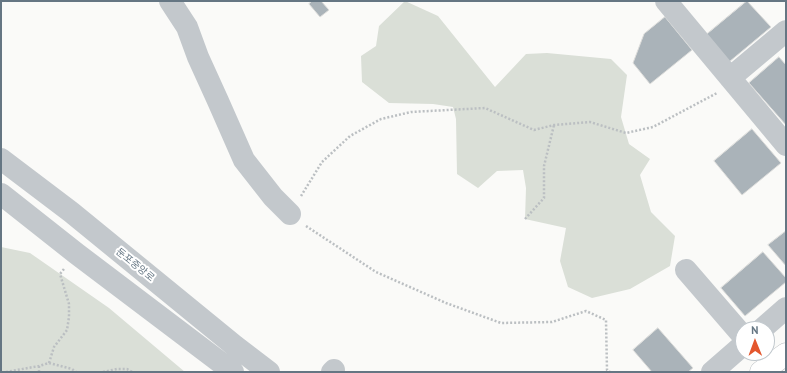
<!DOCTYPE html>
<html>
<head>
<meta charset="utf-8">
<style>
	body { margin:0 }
	#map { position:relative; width:787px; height:373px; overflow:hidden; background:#fafaf8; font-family:"PT Sans",sans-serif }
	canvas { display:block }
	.frame { position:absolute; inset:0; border:2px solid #657683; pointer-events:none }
	.north { position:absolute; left:735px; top:321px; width:40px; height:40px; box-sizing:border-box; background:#fff; border:1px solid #c1c8cd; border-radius:50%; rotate:359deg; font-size:11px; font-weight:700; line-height:16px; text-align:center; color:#657683 }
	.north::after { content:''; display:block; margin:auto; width:14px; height:18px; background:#e4572e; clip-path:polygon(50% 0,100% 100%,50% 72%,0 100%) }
</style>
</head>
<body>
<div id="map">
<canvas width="787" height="373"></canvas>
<div class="frame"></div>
<div class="north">N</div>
</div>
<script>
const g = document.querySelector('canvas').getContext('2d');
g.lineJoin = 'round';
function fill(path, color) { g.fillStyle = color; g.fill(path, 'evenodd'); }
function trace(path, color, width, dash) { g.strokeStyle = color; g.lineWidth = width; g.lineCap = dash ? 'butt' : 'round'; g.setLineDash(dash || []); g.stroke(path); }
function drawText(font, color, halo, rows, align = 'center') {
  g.font = font + ' "PT Sans","Noto Sans KR",sans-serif'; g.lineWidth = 4; g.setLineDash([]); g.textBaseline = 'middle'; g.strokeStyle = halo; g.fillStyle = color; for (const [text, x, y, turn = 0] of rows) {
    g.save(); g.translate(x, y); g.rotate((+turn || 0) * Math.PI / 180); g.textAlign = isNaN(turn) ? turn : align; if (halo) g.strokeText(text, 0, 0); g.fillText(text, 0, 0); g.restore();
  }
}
const green = new Path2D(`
	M 405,1 L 438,16 L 495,87 L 526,54 L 547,53 L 611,59 L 627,75 L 621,117 L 629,144 L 650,159 L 640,175 L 651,212 L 675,236 L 670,266 L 630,289 L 592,298 L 568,287 L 560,261 L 566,228 L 525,219 L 526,188 L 523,170 L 497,171 L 478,188 L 457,174 L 456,119 L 453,107 L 433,104 L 389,103 L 362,82 L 361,56 L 376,46 L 379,26 Z
	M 1,247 L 30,253 L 109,308 L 185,372 L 1,372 Z`);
const building = new Path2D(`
	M 312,1 L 321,1 L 329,10 L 320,17 L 309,4 Z
	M 747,1 L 771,27 L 729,62 L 706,35 Z
	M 665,17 L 692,50 L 650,84 L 633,63 L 644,34 Z
	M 779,57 L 786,65 L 786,125 L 749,83 Z
	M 752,129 L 781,163 L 742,195 L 714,161 Z
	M 786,231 L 786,266 L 768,245 Z
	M 763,252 L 786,278 L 786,282 L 745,316 L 721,288 Z
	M 658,328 L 693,368 L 688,372 L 652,372 L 633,350 Z`);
const path = new Path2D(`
	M 301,196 L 322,162 L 350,136 L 381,119 L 411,112 L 485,108 L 534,130 L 554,125 L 590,122 L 626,133 L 653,127 L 717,93
	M 525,219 L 544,198 L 544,166 L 554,125
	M 306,226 L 376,272 L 446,303 L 501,323 L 552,322 L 586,311 L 606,320 L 607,370 L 610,372
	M 49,363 L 54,347 L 67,330 L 69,317 L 69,304 L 60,274 L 64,269
	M 6,372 L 39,366 L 49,363 L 72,369 L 76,372
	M 39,372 L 39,366
	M 103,372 L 117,369 L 127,369 L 132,372`);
const minor = new Path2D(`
	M 170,1 L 187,27 L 198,57 L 218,101 L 244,160 L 273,197 L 290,214
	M 666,1 L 786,145
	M 730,78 L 786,31
	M 1,159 L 71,212 L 235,346 L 269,372
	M 1,194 L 77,254 L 233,372
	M 686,270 L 743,336
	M 762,329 L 786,308
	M 332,372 L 334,370
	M 712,372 L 743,345`);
const highway = new Path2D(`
	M 761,372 L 786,354`);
const streetNames = [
	["둔포중앙로",135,265,39]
];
fill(green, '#dadfd7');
fill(building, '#aab3b9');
trace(building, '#dcdcda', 1);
trace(highway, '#b4b9bd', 23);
trace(path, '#bbbfc2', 2.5, [2, 2]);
trace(minor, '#c3c8cc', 22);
trace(highway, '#fff', 22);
drawText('10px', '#657683', '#fff', streetNames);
</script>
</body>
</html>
